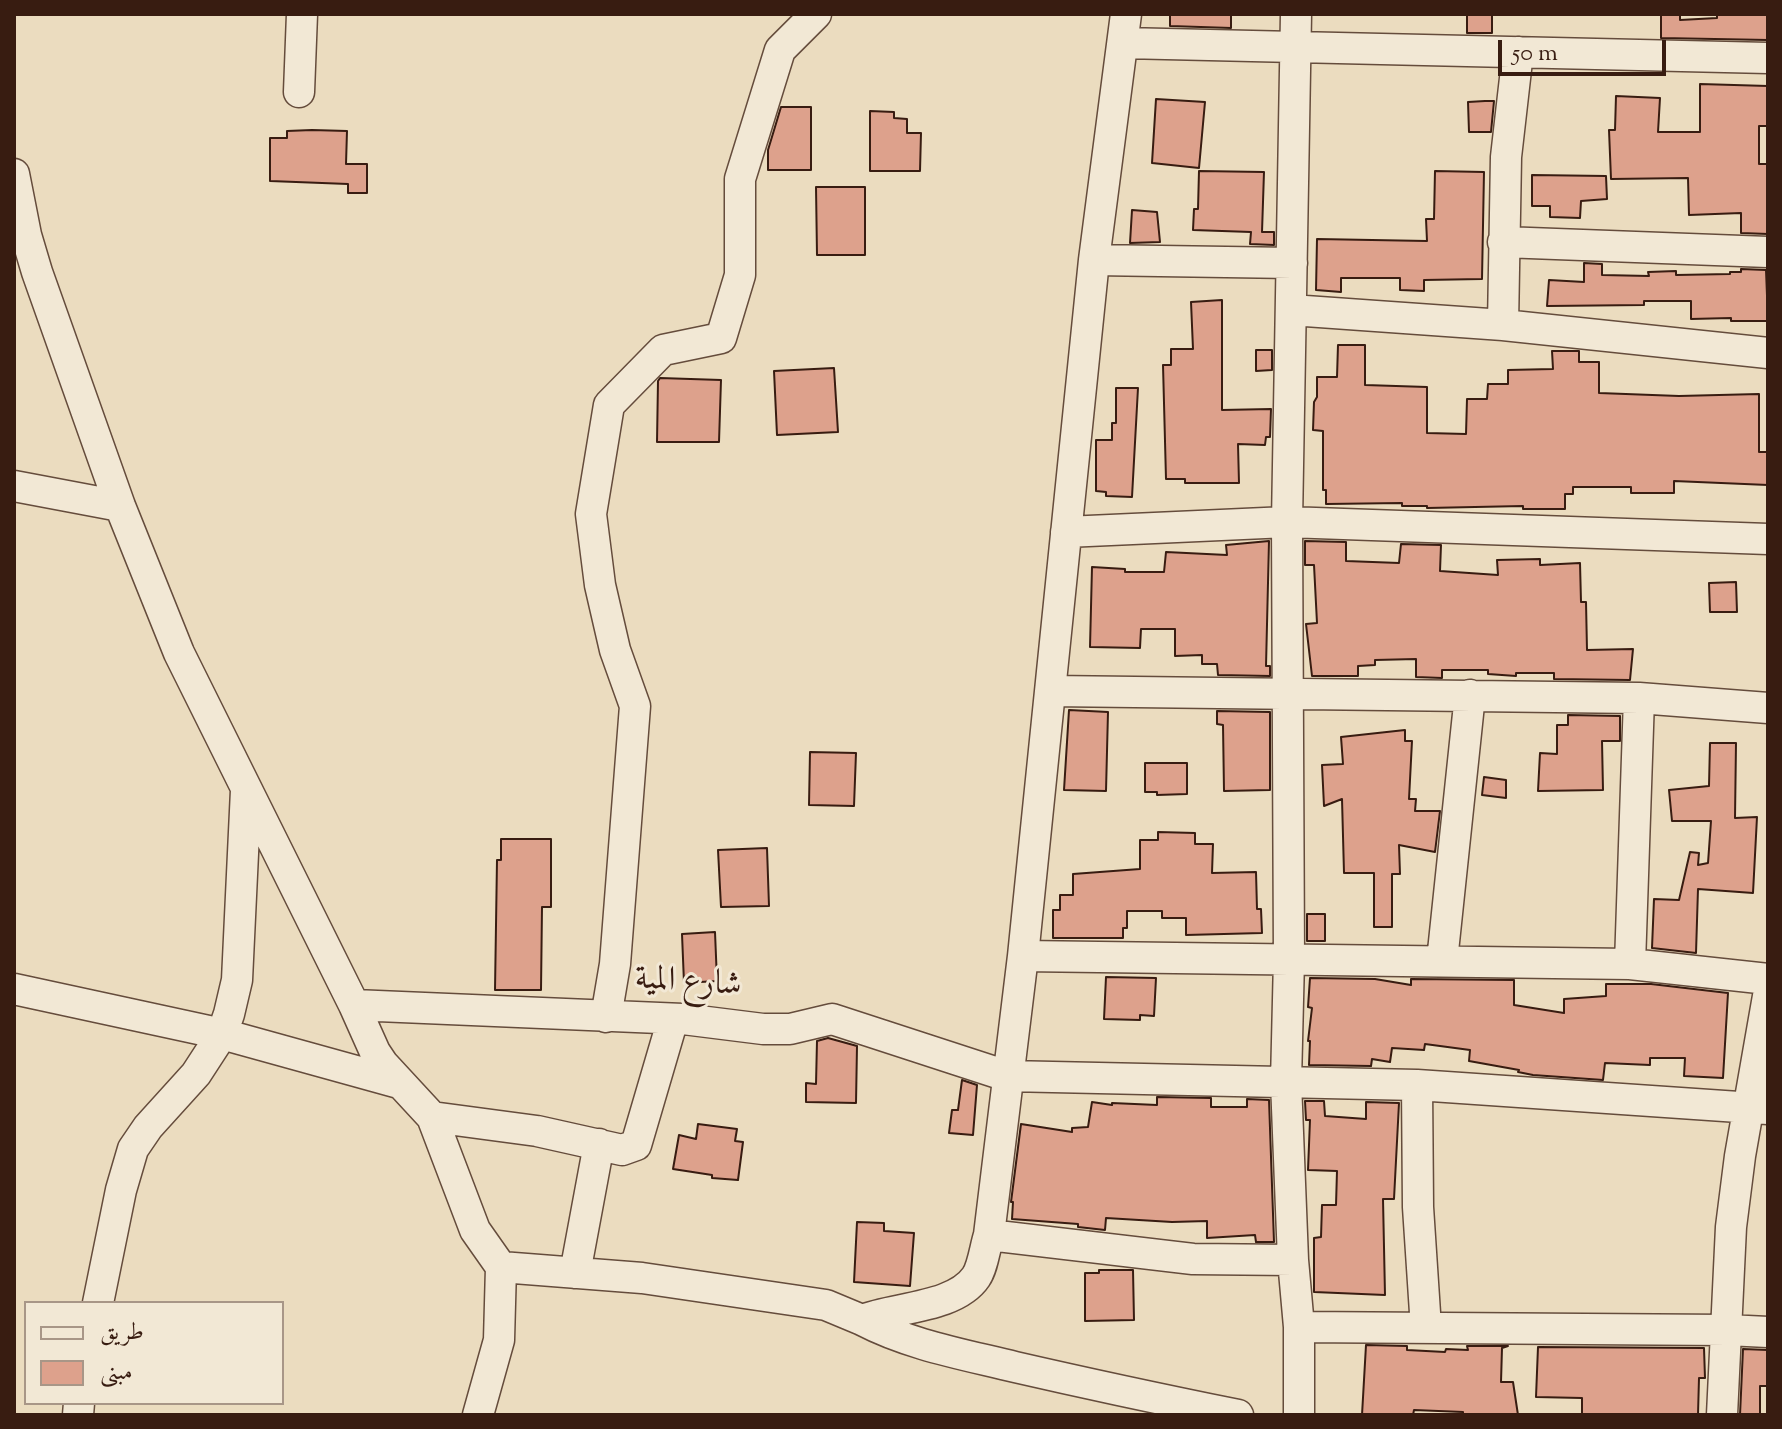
<!DOCTYPE html>
<html>
<head>
<meta charset="utf-8">
<style>
	body { margin:0 }
	#map { position:relative; width:1782px; height:1429px; overflow:hidden; background:#ebdcbf; font-family:"Sorts Mill Goudy",Amiri,serif }
	canvas { display:block }
	.frame { position:absolute; inset:0; border:16px solid #381c11; pointer-events:none }
	.legend { position:absolute; left:24px; top:1301px; width:260px; height:104px; box-sizing:border-box; background:#f2e8d5; border:2px solid #a89687; margin:0; padding:10px 14px; list-style:none; font-size:24px; color:#381c11 }
	.legend li { display:flex; align-items:center; gap:16px; height:40px }
	.legend b { width:40px; border:2px solid #a89687 }
	.scale { position:absolute; left:1498px; top:40px; width:168px; height:36px; box-sizing:border-box; border:4px solid #381c11; border-top:0; padding-left:10px; font-size:24px; line-height:28px; white-space:nowrap; color:#381c11; -webkit-text-stroke:6px #f2e8d5; paint-order:stroke }
</style>
</head>
<body>
<div id="map">
<canvas width="1782" height="1429"></canvas>
<div class="frame"></div>
<ul class="legend">
<li><b style="height:10px;background:#f2e8d5"></b>طريق</li>
<li><b style="height:22px;background:#dda18c"></b>مبنى</li>
</ul>
<div class="scale">50 m</div>
</div>
<script>
const g = document.querySelector('canvas').getContext('2d');
g.lineJoin = 'round';
function fill(path, color) { g.fillStyle = color; g.fill(path, 'evenodd'); }
function trace(path, color, width, dash) { g.strokeStyle = color; g.lineWidth = width; g.lineCap = dash ? 'butt' : 'round'; g.setLineDash(dash || []); g.stroke(path); }
function drawText(font, color, halo, rows, align = 'center') {
  g.font = font + ' "Sorts Mill Goudy",Amiri,serif'; g.lineWidth = 6; g.setLineDash([]); g.textBaseline = 'middle'; g.strokeStyle = halo; g.fillStyle = color; for (const [text, x, y, turn = 0] of rows) {
    g.save(); g.translate(x, y); g.rotate((+turn || 0) * Math.PI / 180); g.textAlign = isNaN(turn) ? turn : align; if (halo) g.strokeText(text, 0, 0); g.fillText(text, 0, 0); g.restore();
  }
}
const building = new Path2D(`
	M 1170,14 L 1231,14 L 1231,28 L 1170,26 Z
	M 1467,14 L 1492,14 L 1492,33 L 1467,33 Z
	M 1661,14 L 1680,14 L 1680,20 L 1717,18 L 1717,14 L 1768,14 L 1768,40 L 1661,38 Z
	M 1700,84 L 1768,86 L 1768,126 L 1759,126 L 1759,164 L 1768,164 L 1768,234 L 1741,233 L 1741,213 L 1689,215 L 1688,178 L 1611,179 L 1609,130 L 1615,130 L 1616,96 L 1660,98 L 1658,132 L 1700,132 Z
	M 1156,99 L 1205,102 L 1199,168 L 1152,163 Z
	M 1485,101 L 1494,101 L 1491,132 L 1469,132 L 1468,102 Z
	M 781,107 L 811,107 L 811,170 L 768,170 L 768,150 Z
	M 870,111 L 894,112 L 894,118 L 907,119 L 907,133 L 921,133 L 920,171 L 870,171 Z
	M 312,130 L 347,131 L 346,164 L 367,164 L 367,193 L 348,193 L 348,184 L 270,181 L 270,138 L 287,138 L 287,131 Z
	M 1199,171 L 1264,172 L 1262,232 L 1274,232 L 1274,245 L 1250,244 L 1251,232 L 1193,230 L 1194,209 L 1198,209 Z
	M 1435,171 L 1484,172 L 1482,279 L 1424,280 L 1424,291 L 1400,290 L 1400,278 L 1341,278 L 1341,292 L 1316,290 L 1317,239 L 1427,241 L 1426,219 L 1434,219 Z
	M 1532,175 L 1606,176 L 1607,199 L 1581,201 L 1580,218 L 1550,217 L 1550,206 L 1532,206 Z
	M 816,187 L 865,187 L 865,255 L 817,255 Z
	M 1132,210 L 1157,212 L 1160,242 L 1130,243 Z
	M 1584,263 L 1602,264 L 1602,275 L 1649,276 L 1648,272 L 1676,271 L 1676,275 L 1730,274 L 1730,272 L 1741,272 L 1741,269 L 1766,270 L 1768,321 L 1731,321 L 1731,318 L 1691,319 L 1691,301 L 1644,301 L 1644,305 L 1547,306 L 1549,280 L 1584,282 Z
	M 1222,300 L 1222,410 L 1271,409 L 1270,437 L 1266,437 L 1265,445 L 1238,444 L 1239,483 L 1185,483 L 1185,479 L 1166,479 L 1163,365 L 1171,365 L 1171,349 L 1193,349 L 1191,302 Z
	M 1338,345 L 1365,345 L 1365,385 L 1427,387 L 1427,433 L 1466,434 L 1467,399 L 1487,399 L 1488,384 L 1508,384 L 1508,370 L 1553,369 L 1552,351 L 1579,351 L 1579,362 L 1599,362 L 1599,393 L 1679,396 L 1759,394 L 1759,452 L 1768,452 L 1768,485 L 1674,481 L 1674,493 L 1631,493 L 1631,487 L 1573,487 L 1573,494 L 1565,494 L 1565,509 L 1523,509 L 1523,506 L 1427,508 L 1427,506 L 1402,506 L 1402,503 L 1326,504 L 1326,490 L 1323,490 L 1323,431 L 1313,430 L 1314,402 L 1317,397 L 1317,377 L 1337,377 Z
	M 1256,350 L 1272,350 L 1272,370 L 1256,371 Z
	M 834,368 L 838,432 L 777,435 L 774,371 Z
	M 660,378 L 721,380 L 719,442 L 657,442 L 658,381 Z
	M 1116,388 L 1138,388 L 1132,497 L 1106,496 L 1106,492 L 1096,491 L 1096,440 L 1112,440 L 1112,423 L 1116,423 Z
	M 1269,541 L 1266,666 L 1270,666 L 1270,676 L 1218,675 L 1217,664 L 1202,664 L 1202,655 L 1175,656 L 1175,629 L 1141,629 L 1140,648 L 1090,647 L 1092,567 L 1125,569 L 1125,572 L 1164,572 L 1166,552 L 1227,555 L 1226,545 Z
	M 1305,541 L 1346,542 L 1346,561 L 1399,563 L 1401,544 L 1441,545 L 1440,571 L 1498,575 L 1497,560 L 1540,559 L 1540,565 L 1580,563 L 1581,602 L 1586,602 L 1587,650 L 1633,649 L 1630,680 L 1554,679 L 1554,673 L 1516,673 L 1516,676 L 1488,674 L 1488,670 L 1442,670 L 1442,678 L 1416,677 L 1416,659 L 1375,660 L 1375,665 L 1358,666 L 1358,676 L 1312,676 L 1306,624 L 1317,623 L 1314,565 L 1305,565 Z
	M 1736,582 L 1737,612 L 1710,612 L 1709,583 Z
	M 1069,710 L 1108,712 L 1106,791 L 1064,790 Z
	M 1217,711 L 1270,712 L 1270,790 L 1224,791 L 1223,725 L 1217,724 Z
	M 1568,715 L 1620,716 L 1620,741 L 1602,741 L 1603,790 L 1538,791 L 1540,753 L 1557,754 L 1557,725 L 1568,725 Z
	M 1405,730 L 1405,741 L 1412,741 L 1409,799 L 1416,799 L 1415,811 L 1440,811 L 1435,852 L 1399,845 L 1400,874 L 1392,874 L 1392,927 L 1374,927 L 1374,873 L 1344,873 L 1342,799 L 1324,806 L 1322,765 L 1343,764 L 1341,737 Z
	M 1710,743 L 1736,743 L 1735,818 L 1757,817 L 1753,893 L 1698,889 L 1696,953 L 1652,948 L 1654,899 L 1679,900 L 1690,852 L 1699,853 L 1698,865 L 1708,863 L 1711,821 L 1672,821 L 1669,790 L 1709,786 Z
	M 810,752 L 856,753 L 854,806 L 809,805 Z
	M 1145,763 L 1187,763 L 1187,794 L 1157,795 L 1157,792 L 1145,792 Z
	M 1484,777 L 1506,780 L 1506,798 L 1482,795 Z
	M 1158,832 L 1195,833 L 1195,844 L 1213,844 L 1212,873 L 1256,872 L 1257,909 L 1261,909 L 1262,933 L 1186,935 L 1186,918 L 1162,918 L 1162,911 L 1127,911 L 1127,928 L 1123,928 L 1123,938 L 1053,938 L 1053,910 L 1060,910 L 1060,895 L 1073,895 L 1073,874 L 1140,869 L 1140,840 L 1158,840 Z
	M 501,839 L 551,839 L 551,907 L 542,907 L 541,990 L 495,990 L 497,860 L 501,860 Z
	M 767,848 L 769,906 L 721,907 L 718,850 Z
	M 1307,914 L 1325,914 L 1325,941 L 1307,941 Z
	M 715,932 L 717,981 L 684,983 L 682,934 Z
	M 1106,977 L 1156,978 L 1154,1016 L 1140,1015 L 1140,1020 L 1104,1019 Z
	M 1310,978 L 1375,979 L 1411,985 L 1411,979 L 1514,980 L 1514,1005 L 1564,1013 L 1564,999 L 1606,996 L 1606,984 L 1651,984 L 1728,993 L 1723,1078 L 1684,1076 L 1685,1058 L 1650,1058 L 1650,1065 L 1605,1063 L 1603,1080 L 1533,1075 L 1518,1072 L 1519,1070 L 1469,1061 L 1470,1050 L 1425,1044 L 1424,1050 L 1392,1048 L 1390,1062 L 1372,1059 L 1371,1066 L 1309,1065 L 1310,1041 L 1308,1041 L 1312,1008 L 1308,1007 Z
	M 828,1038 L 857,1046 L 856,1103 L 806,1102 L 806,1083 L 816,1084 L 817,1041 Z
	M 962,1080 L 977,1085 L 973,1135 L 949,1133 L 952,1110 L 958,1110 Z
	M 1157,1097 L 1211,1098 L 1211,1107 L 1247,1107 L 1247,1099 L 1269,1100 L 1274,1242 L 1256,1242 L 1255,1235 L 1207,1238 L 1207,1221 L 1172,1222 L 1106,1218 L 1105,1230 L 1078,1227 L 1078,1224 L 1012,1219 L 1013,1202 L 1011,1202 L 1021,1124 L 1072,1132 L 1072,1128 L 1088,1127 L 1092,1102 L 1112,1105 L 1112,1103 L 1157,1105 Z
	M 1305,1101 L 1324,1101 L 1325,1116 L 1366,1119 L 1366,1102 L 1399,1103 L 1394,1199 L 1383,1199 L 1385,1295 L 1314,1292 L 1314,1238 L 1321,1237 L 1322,1205 L 1336,1205 L 1337,1171 L 1308,1170 L 1310,1120 L 1306,1120 Z
	M 698,1124 L 737,1129 L 735,1141 L 743,1142 L 738,1180 L 712,1178 L 712,1175 L 673,1169 L 679,1135 L 696,1139 Z
	M 857,1222 L 884,1223 L 884,1231 L 914,1233 L 910,1286 L 854,1282 Z
	M 1099,1270 L 1133,1270 L 1134,1320 L 1085,1321 L 1085,1273 L 1099,1273 Z
	M 1366,1345 L 1407,1346 L 1407,1350 L 1445,1352 L 1446,1349 L 1468,1350 L 1467,1346 L 1508,1346 L 1502,1348 L 1501,1382 L 1513,1382 L 1518,1415 L 1463,1415 L 1463,1412 L 1414,1410 L 1413,1415 L 1362,1415 Z
	M 1538,1347 L 1704,1348 L 1705,1378 L 1699,1378 L 1698,1415 L 1582,1415 L 1582,1398 L 1536,1397 Z
	M 1743,1349 L 1768,1350 L 1768,1386 L 1760,1386 L 1760,1415 L 1740,1415 Z`);
const minor = new Path2D(`
	M 1296,14 L 1287,522 L 1289,959 L 1286,1082 L 1293,1260 L 1299,1327 L 1299,1415
	M 1123,43 L 1768,58
	M 299,92 L 302,14
	M 14,174 L 26,235 L 37,272 L 120,506 L 179,653 L 354,1005 L 375,1052 L 383,1064 L 432,1117 L 475,1230 L 501,1267 L 499,1340 L 478,1415
	M 1503,242 L 1768,252
	M 1094,260 L 1292,263
	M 1291,310 L 1503,325 L 1768,353
	M 1503,325 L 1506,157 L 1518,52
	M 14,486 L 120,506
	M 1066,532 L 1287,522 L 1768,539
	M 1051,691 L 1639,698 L 1768,708
	M 1023,956 L 1630,964 L 1768,979
	M 1442,961 L 1470,695
	M 1630,964 L 1639,698
	M 14,989 L 222,1034 L 399,1083
	M 354,1005 L 683,1019 L 763,1029 L 790,1029 L 832,1019 L 1007,1076 L 1417,1085 L 1768,1109
	M 606,1017 L 615,964 L 635,706 L 615,650 L 600,585 L 591,514 L 609,405 L 663,350 L 721,338 L 740,275 L 740,179 L 780,50 L 816,14
	M 1417,1085 L 1418,1207 L 1426,1328
	M 432,1117 L 537,1131 L 622,1150 L 636,1145 L 673,1019
	M 989,1235 L 1023,956 L 1094,260 L 1126,14
	M 501,1267 L 642,1278 L 826,1305 L 862,1320 C 895,1307 955,1308 976,1277 C 983,1267 985,1247 989,1235 L 1193,1259 L 1293,1260
	M 575,1273 L 599,1144
	M 98,1303 L 121,1190 L 133,1149 L 148,1127 L 196,1074 L 222,1034 L 229,1014 L 237,980 L 246,790
	M 862,1320 C 910,1345 962,1354 1015,1367 C 1089,1384 1164,1400 1238,1415
	M 1299,1327 L 1727,1330 L 1768,1332
	M 78,1415 L 79,1403
	M 1722,1415 L 1731,1227 L 1740,1156 L 1768,996`);
const streetNames = [
	["شارع المية",688,985,4]
];
fill(building, '#dda18c');
trace(building, '#381c11', 2);
trace(minor, '#654c3c', 33);
trace(minor, '#f2e8d5', 30);
drawText('34px', '#381c11', '#f2e8d5', streetNames);
</script>
</body>
</html>
